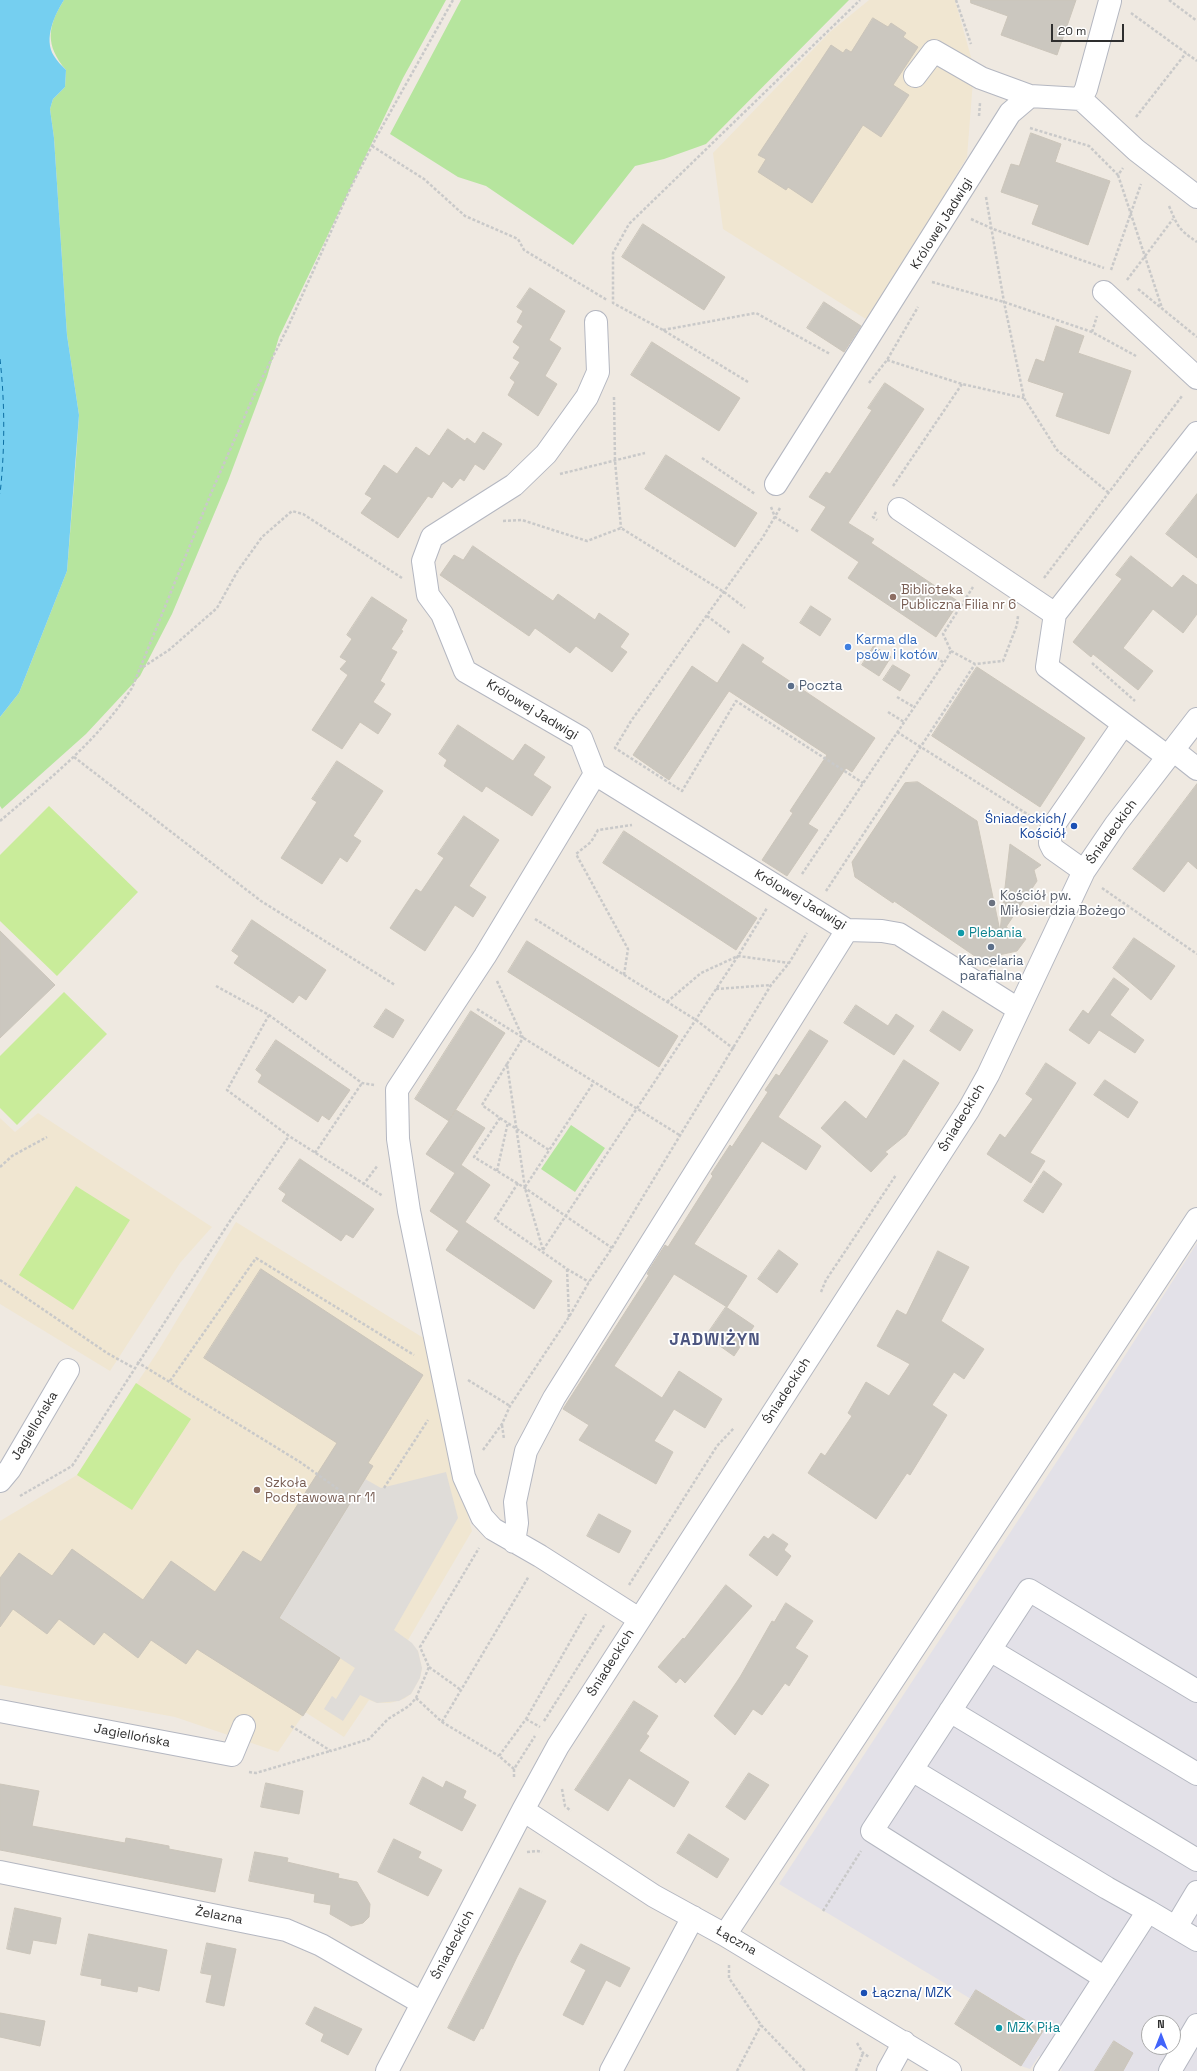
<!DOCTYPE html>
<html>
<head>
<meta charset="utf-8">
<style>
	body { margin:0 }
	#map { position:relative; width:1197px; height:2071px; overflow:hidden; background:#efe9e1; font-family:"Space Grotesk",sans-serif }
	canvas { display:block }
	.north { position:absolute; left:1141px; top:2015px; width:40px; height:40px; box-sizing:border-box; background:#fff; border:1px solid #ababab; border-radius:50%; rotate:0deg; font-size:11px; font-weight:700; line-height:16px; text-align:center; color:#2e2e2e }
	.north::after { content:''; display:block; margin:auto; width:14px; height:18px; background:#4264fb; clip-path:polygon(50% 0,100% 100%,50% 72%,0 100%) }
	.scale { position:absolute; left:1051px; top:24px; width:73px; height:18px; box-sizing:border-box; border:2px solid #2e2e2e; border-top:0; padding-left:5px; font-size:12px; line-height:14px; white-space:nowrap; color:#2e2e2e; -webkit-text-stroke:3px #fff; paint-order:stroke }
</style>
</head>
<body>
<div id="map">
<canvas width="1197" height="2071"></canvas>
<div class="north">N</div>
<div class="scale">20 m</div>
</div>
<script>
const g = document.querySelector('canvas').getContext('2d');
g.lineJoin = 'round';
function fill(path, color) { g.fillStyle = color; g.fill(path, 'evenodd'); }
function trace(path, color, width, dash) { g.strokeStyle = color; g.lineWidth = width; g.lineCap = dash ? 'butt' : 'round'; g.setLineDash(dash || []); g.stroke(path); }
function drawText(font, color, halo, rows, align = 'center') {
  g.font = font + ' "Space Grotesk",sans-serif'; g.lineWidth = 3.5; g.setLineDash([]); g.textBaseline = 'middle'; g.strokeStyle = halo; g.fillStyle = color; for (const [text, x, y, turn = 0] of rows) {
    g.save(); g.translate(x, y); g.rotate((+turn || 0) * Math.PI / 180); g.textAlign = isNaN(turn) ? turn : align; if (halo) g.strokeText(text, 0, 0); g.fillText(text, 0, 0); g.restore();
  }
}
const industrial = new Path2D(`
	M 1197,1243 L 1197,2071 L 1061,2071 L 1062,2069 L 1039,2056 L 1030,2069 L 1021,2066 L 1043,2031 L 977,1990 L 971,1999 L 779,1884 L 1069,1443 ZM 1149,2023 L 1173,2023 L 1173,2047 L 1149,2047 Z`);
const education = new Path2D(`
	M 869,0 L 955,0 L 974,68 L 967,157 L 869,321 L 723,229 L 713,153 L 830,32 Z
	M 38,1113 L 212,1227 L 180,1263 L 110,1371 L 0,1304 L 0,1118 L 15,1132 Z
	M 236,1222 L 430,1342 L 463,1496 L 472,1531 L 408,1640 L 418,1651 L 422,1668 L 420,1678 L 411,1694 L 404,1699 L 390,1703 L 377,1703 L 369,1700 L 344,1737 L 305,1712 L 278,1752 L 175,1717 L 0,1685 L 0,1521 L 77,1475 L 160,1348 Z`);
const green = new Path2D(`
	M 64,0 L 446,0 L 403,78 L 279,337 L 267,377 L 228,481 L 172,614 L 140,676 L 86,734 L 2,809 L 0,806 L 0,717 L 19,693 L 67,571 L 76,459 L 79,415 L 67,335 L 54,138 L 50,109 L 53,99 L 65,87 L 66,70 C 45,45 47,27 64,0 Z
	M 461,0 L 849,0 L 706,144 L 664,159 L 635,166 L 573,245 L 486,186 L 458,177 L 390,134 Z
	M 571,1125 L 605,1148 L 575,1192 L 541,1169 Z`);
const pitch = new Path2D(`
	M 49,806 L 138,892 L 57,976 L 0,921 L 0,855 Z
	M 64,992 L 107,1034 L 17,1125 L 0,1108 L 0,1056 Z
	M 76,1186 L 130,1220 L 73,1310 L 19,1275 Z
	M 136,1383 L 191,1419 L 132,1510 L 77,1475 Z`);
const plaza = new Path2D(`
	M 446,1472 L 458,1518 L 394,1630 L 412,1643 L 418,1651 L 422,1668 L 420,1678 L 411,1694 L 399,1701 L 377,1703 L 360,1695 L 343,1721 L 324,1709 L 332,1696 L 336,1699 L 355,1668 L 270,1612 L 365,1479 L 381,1488 Z`);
const water = new Path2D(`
	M 0,0 L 64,0 C 55,14 43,39 54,56 C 57,61 62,66 66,70 L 65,87 L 53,99 L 50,109 L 54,138 L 67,335 L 79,415 L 67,571 L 19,693 L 0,717 Z`);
const ferry = new Path2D(`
	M 0,359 C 5,404 5,449 0,494`);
const building = new Path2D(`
	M 971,0 L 1076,0 L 1057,55 L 1001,35 L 1008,16 L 971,3 Z
	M 873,18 L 888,27 L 891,23 L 906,33 L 903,37 L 918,47 L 893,85 L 909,95 L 881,137 L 863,125 L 812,203 L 788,187 L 786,190 L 758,172 L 766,159 L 758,155 L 831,45 L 843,53 L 846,49 L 851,52 Z
	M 1031,133 L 1061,144 L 1055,162 L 1110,181 L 1088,245 L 1032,224 L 1039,205 L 1001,192 L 1011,164 L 1019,166 Z
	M 643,224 L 725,277 L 704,310 L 622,257 Z
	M 530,288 L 565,311 L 549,340 L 561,348 L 545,376 L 557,384 L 538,416 L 508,395 L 515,382 L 510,378 L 520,362 L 513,358 L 520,347 L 513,342 L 523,326 L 517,322 L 523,311 L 517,307 Z
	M 824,302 L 861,326 L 844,352 L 807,328 Z
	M 1056,326 L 1084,336 L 1078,353 L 1131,371 L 1109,434 L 1056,416 L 1064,393 L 1028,381 L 1036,359 L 1044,362 Z
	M 652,342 L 740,398 L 719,431 L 631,375 Z
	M 885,383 L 924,409 L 848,523 L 874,539 L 871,543 L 959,602 L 936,637 L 848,578 L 859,562 L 811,530 L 826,507 L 809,497 L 826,472 L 830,474 L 872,410 L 868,408 Z
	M 448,429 L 465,441 L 467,438 L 475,444 L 483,432 L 502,444 L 484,470 L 475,464 L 464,481 L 460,478 L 452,488 L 443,481 L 432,498 L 428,496 L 398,538 L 361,513 L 372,498 L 365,494 L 384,465 L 397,474 L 416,447 L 429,456 Z
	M 666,455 L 757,513 L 735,547 L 645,489 Z
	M 1197,494 L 1197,558 L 1166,534 Z
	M 473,546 L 553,601 L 558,594 L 595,620 L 599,613 L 629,634 L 620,647 L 627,652 L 612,672 L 576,646 L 570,653 L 535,628 L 529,636 L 440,575 L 454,555 L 463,560 Z
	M 1131,556 L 1172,588 L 1183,575 L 1197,585 L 1197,614 L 1183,633 L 1153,609 L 1123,648 L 1153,671 L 1138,690 L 1093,654 L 1091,657 L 1073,642 L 1122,579 L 1116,575 Z
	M 372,597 L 407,620 L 401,630 L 403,631 L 391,649 L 397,652 L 380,681 L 385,684 L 373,702 L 391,714 L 378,734 L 360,722 L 342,749 L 312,730 L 348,675 L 340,669 L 347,661 L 340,657 L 352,639 L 347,635 Z
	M 811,606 L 831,619 L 820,636 L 800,623 Z
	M 743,644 L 764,658 L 761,662 L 875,738 L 852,772 L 846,768 L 808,824 L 818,830 L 787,876 L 762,860 L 793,813 L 790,811 L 827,755 L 729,691 L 669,780 L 633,755 L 692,666 L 717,683 Z
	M 874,646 L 891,657 L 879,676 L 862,665 Z
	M 893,665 L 910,675 L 900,691 L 883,680 Z
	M 977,667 L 1085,738 L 1040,807 L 932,736 Z
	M 458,725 L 513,761 L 525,744 L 545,757 L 533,775 L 551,787 L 532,816 L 486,786 L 482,792 L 444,766 L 447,760 L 439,754 Z
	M 337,761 L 383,791 L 353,836 L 361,841 L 347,862 L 340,857 L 322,884 L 281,858 L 317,802 L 312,799 Z
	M 918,782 L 977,821 L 1000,931 L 1010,844 L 1041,865 L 1034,870 L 1037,881 L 1006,927 L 1026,939 L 1017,951 L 999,955 L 991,967 L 894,901 L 893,903 L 855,877 L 852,862 L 905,783 Z
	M 1197,784 L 1197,869 L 1188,861 L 1164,892 L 1133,869 Z
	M 464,816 L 499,840 L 469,886 L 486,897 L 473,917 L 455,905 L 425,951 L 390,928 L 416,889 L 421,892 L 444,858 L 438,854 Z
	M 624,831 L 757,918 L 736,950 L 603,863 Z
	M 252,920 L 326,970 L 306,1000 L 299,995 L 293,1003 L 234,963 L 239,956 L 232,951 Z
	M 0,931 L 55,985 L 0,1038 Z
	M 1134,938 L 1175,966 L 1151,1000 L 1113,968 Z
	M 527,941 L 678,1036 L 659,1067 L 508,972 Z
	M 1114,978 L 1129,989 L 1110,1015 L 1144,1040 L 1135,1053 L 1099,1030 L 1089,1044 L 1069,1030 L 1083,1010 L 1088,1014 Z
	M 856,1005 L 888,1026 L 896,1014 L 914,1026 L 894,1055 L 844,1023 Z
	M 386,1009 L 404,1020 L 393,1038 L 374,1027 Z
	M 471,1011 L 505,1033 L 449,1120 L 456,1110 L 485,1128 L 461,1165 L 490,1185 L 465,1222 L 552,1281 L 534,1309 L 446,1250 L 459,1231 L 430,1211 L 455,1173 L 426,1154 L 449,1121 L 415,1099 Z
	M 943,1011 L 973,1030 L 960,1051 L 930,1031 Z
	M 810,1030 L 828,1041 L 778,1117 L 821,1146 L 806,1170 L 762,1141 L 694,1244 L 747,1276 L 727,1307 L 674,1274 L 614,1366 L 662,1398 L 679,1371 L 722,1399 L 705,1428 L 674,1409 L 654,1441 L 673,1452 L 656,1484 L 579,1440 L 589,1425 L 563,1409 L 649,1275 L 647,1274 L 649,1270 L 665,1245 L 668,1247 L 713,1176 L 711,1174 L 730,1145 L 732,1147 L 768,1092 L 765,1090 L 776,1074 L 779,1076 Z
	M 276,1040 L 350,1090 L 329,1120 L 322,1115 L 318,1122 L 258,1082 L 262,1075 L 256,1070 Z
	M 904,1060 L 939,1083 L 906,1135 L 885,1152 L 888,1154 L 871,1172 L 821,1128 L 845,1101 L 866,1119 Z
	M 1046,1063 L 1076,1083 L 1030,1153 L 1045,1161 L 1031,1183 L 987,1154 L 1000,1134 L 1005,1138 L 1033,1099 L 1026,1094 Z
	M 1105,1080 L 1138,1102 L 1128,1118 L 1094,1095 Z
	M 300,1159 L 374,1209 L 353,1238 L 346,1234 L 341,1241 L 282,1201 L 286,1194 L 279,1189 Z
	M 1044,1171 L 1062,1184 L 1043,1213 L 1024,1201 Z
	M 779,1250 L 798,1264 L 777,1293 L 758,1279 Z
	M 938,1251 L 969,1267 L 941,1321 L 984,1349 L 964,1379 L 954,1372 L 932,1405 L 947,1415 L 910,1475 L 907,1473 L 876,1519 L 808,1473 L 821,1453 L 825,1456 L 852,1416 L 848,1413 L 866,1382 L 889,1396 L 910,1364 L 877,1346 L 897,1310 L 906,1315 Z
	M 261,1269 L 423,1375 L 368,1463 L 373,1466 L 279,1618 L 340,1658 L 303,1716 L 197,1649 L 186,1664 L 151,1640 L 138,1658 L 104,1632 L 94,1645 L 59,1619 L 47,1634 L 13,1609 L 0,1627 L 0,1578 L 19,1553 L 52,1576 L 72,1549 L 143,1600 L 171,1561 L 215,1592 L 243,1551 L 261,1562 L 337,1443 L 204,1358 Z
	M 726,1307 L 754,1326 L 734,1356 L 706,1336 Z
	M 599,1514 L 631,1531 L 619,1553 L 587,1536 Z
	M 773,1534 L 788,1544 L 784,1550 L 791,1556 L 777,1576 L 749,1555 L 764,1536 L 768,1539 Z
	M 726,1585 L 752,1606 L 685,1683 L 680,1678 L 676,1683 L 658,1667 L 683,1638 L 684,1639 Z
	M 786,1603 L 813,1621 L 795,1648 L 808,1656 L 789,1686 L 785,1683 L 762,1715 L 753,1709 L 735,1735 L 714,1716 L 740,1677 L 772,1621 L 774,1622 Z
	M 634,1701 L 658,1716 L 646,1734 L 649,1736 L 639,1751 L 689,1782 L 674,1807 L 629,1778 L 608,1811 L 575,1790 Z
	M 749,1773 L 769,1785 L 745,1820 L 726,1807 Z
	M 423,1777 L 443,1788 L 446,1781 L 466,1791 L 463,1798 L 476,1805 L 462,1831 L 410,1804 Z
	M 266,1783 L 303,1791 L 299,1814 L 261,1807 Z
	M 0,1784 L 39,1791 L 32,1826 L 125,1843 L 126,1838 L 169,1846 L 169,1849 L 222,1859 L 215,1892 L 0,1850 Z
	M 689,1834 L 729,1859 L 717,1878 L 677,1853 Z
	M 394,1839 L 421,1852 L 418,1858 L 442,1870 L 428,1896 L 378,1872 Z
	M 255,1852 L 288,1858 L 287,1862 L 339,1874 L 338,1878 L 357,1882 L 370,1904 L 369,1917 L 363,1923 L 351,1926 L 330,1914 L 331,1905 L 314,1902 L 315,1894 L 249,1881 Z
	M 520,1888 L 546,1901 L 517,1957 L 483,2029 L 481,2028 L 474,2041 L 448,2028 Z
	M 15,1908 L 61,1918 L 56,1944 L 33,1940 L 30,1954 L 7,1949 Z
	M 89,1934 L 167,1950 L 159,1991 L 138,1986 L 137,1992 L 101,1985 L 102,1979 L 81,1975 Z
	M 207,1943 L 236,1949 L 224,2006 L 206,2002 L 212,1975 L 201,1973 Z
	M 581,1944 L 630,1968 L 620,1987 L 606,1980 L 583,2025 L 563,2015 L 586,1970 L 571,1962 Z
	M 976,1990 L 1043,2031 L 1021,2066 L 955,2024 Z
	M 315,2007 L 362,2029 L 348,2055 L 321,2041 L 324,2034 L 306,2024 Z
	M 0,2013 L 45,2021 L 40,2046 L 0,2037 Z
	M 1114,2041 L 1133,2053 L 1123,2071 L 1095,2071 Z`);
const path = new Path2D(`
	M 956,0 L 971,44
	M 1169,0 L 1197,21
	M 1131,13 L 1197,61
	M 979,116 L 980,103
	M 1136,117 L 1186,53
	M 1030,128 L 1089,146 L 1118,175 L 1123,168
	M 372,146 L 424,179 L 465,216 L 518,239 L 524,250 L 607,300
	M 1118,175 L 1162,308
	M 986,197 L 1004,302 L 1024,398 L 1057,450 L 1109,493
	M 1169,206 C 1178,227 1178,229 1197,242
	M 971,219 L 993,229 L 1104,268
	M 1111,270 L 1141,184
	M 1127,280 L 1173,219
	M 932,282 L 1004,302 L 1092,332 L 1136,356
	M 1138,289 L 1197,337
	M 663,330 L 756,313 L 830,354
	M 1092,332 L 1097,316
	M 887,360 L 962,384 L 1024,398
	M 748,382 L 663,330 L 613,303 L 613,253 L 629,224 L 860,0
	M 869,383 L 887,360 L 918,307
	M 614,397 L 615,461 L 621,528
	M 702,458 L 755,494
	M 560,474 L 645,453
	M 893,486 L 962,384
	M 771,507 L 775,517 L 799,532
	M 780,508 L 763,537 L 631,721 L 615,748 L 682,791 L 736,701 L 863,783
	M 876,512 L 873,517 L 877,520
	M 503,521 L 522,520 L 587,541 L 621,528 L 724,592 L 745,608
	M 1044,578 L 1182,396
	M 707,616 L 730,633
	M 951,651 L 975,664 L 1003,661 L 1017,625 L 1018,616
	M 928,652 L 944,663
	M 1092,663 L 1135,701
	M 143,667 L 169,650 L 217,608 L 237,572 L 262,537 L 292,511 L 303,514 L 402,578
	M 897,697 L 914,707
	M 888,712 L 904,722
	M 897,732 L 1032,817
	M 74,757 L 261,901 L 395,985
	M 0,821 C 49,779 96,743 132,688 L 212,491 L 258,386 L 287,329 L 351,187 L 377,136 L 453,0
	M 802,874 L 944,663 L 951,651 L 943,634 L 973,587
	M 1102,888 L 1197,954
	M 826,891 L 975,664
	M 535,919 L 696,1020 L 734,1049
	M 624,975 L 628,949 L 576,854 L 591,842 L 598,830 L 632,825
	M 497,981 L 523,1038 L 507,1064 L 525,1188 L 543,1250
	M 216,986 L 269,1015 L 362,1083 L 374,1085
	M 716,989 L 771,985
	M 667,1002 L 701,973 L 738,956 L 789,963
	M 477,1009 L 681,1136
	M 269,1015 L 227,1090 L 289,1136 L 383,1196
	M 507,1064 L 482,1105 L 500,1118 L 474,1157 L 525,1188 L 612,1248
	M 500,1118 L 549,1150
	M 315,1153 L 362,1083
	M 0,1167 L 12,1156 L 47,1137
	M 497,1171 L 508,1122
	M 518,1183 L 495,1219 L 567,1269 L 589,1282
	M 363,1185 L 378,1165
	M 525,1187 L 594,1082
	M 543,1250 L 738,956 L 767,908
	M 567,1269 L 569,1317
	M 0,1280 L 107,1353 L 134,1368
	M 821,1292 L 826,1280 L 896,1175
	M 137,1362 L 300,1462 L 352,1499
	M 468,1380 L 510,1406
	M 170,1381 L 256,1258 L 414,1355
	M 502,1425 L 504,1439
	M 483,1450 L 502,1424 L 510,1406 L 569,1317 L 589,1282 L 612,1248 L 771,985 L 789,963 L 807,933
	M 384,1488 L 428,1420
	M 20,1496 L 72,1466 L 230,1221 L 289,1136
	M 629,1585 L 717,1446 L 734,1428
	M 429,1667 L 461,1690
	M 416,1698 L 442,1722 L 499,1756
	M 526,1719 L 540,1727
	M 544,1721 L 605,1624
	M 442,1722 L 529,1576
	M 291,1726 L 331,1751 L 369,1739 L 388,1719 L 409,1706 L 416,1698 L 429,1667 L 420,1647 L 479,1548
	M 514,1769 L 499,1756 L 526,1719 L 586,1614
	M 249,1772 L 256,1773 L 330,1751
	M 514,1777 L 514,1769 L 535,1736
	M 562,1789 L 565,1806 L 571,1811
	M 527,1852 L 537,1851 L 542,1852
	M 823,1911 L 861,1851
	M 729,1965 L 729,1978 L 761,2025 L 805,2071
	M 857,2043 L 863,2053 L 869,2057
	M 737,2071 L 761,2025
	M 856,2071 L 863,2053`);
const minor = new Path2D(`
	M 915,76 L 934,51 L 981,78 L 1030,96
	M 1081,99 L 1136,150 L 1197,197
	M 1104,292 L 1197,378
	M 596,322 L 598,372 L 587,397 L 546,454 L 514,485 L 432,537 L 423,561 L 428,595 L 442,614 L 465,671 L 581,738 L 595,774 L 847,930 L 882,931 L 899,934 L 1018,1009
	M 776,484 L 1010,113 L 1030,96 L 1081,99 L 1086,89 L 1110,1
	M 899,509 L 1055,614
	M 1173,750 L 1197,769
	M 1168,757 L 1047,667 L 1055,614 L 1197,433
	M 595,774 L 485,956 L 397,1090 L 398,1139 L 409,1211 L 464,1477 L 482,1517 L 493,1529 L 540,1556 L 639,1619
	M 1084,871 L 1053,849 L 1050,843 L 1051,829 L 1123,725
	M 0,1481 L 10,1469 L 68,1370
	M 514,1542 L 517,1523 L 515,1502 L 526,1451 L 554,1398 L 847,930
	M 990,1650 L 1197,1774
	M 0,1711 L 232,1755 L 244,1726
	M 950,1711 L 1197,1860
	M 912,1770 L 1107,1888 L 1148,1911
	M 523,1810 L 654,1896 L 725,1935 L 950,2071
	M 0,1872 L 286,1930 L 321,1945 L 422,2003
	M 1176,1927 L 1197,1892
	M 725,1935 L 1197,1219
	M 1105,1978 L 872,1831 L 1029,1590 L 1197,1691
	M 387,2071 L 523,1810 L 558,1746 L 969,1109 L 988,1075 L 1084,871 L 1116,824 L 1197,719
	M 611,2071 L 693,1917
	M 888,2071 L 904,2042
	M 1045,2071 L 1148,1911 L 1197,1940
	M 1170,2071 L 1197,2025`);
const markers = [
	[893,597,4,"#8d6e63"],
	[848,647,4,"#3f7fe0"],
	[791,686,4,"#5c6f8a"],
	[1074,826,4,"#1a4fb4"],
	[992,903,4,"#6b7280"],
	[961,933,4,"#0f9aa8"],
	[991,947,4,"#5c6f8a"],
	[257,1490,4,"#8d6e63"],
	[864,1993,4,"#1a4fb4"],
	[999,2028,4,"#0f9aa8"]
];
const streetNames = [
	["Królowej Jadwigi",942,224,-58],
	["Królowej Jadwigi",532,710,31],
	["Śniadeckich",1112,832,-54],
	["Królowej Jadwigi",800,900,31],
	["Śniadeckich",962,1118,-59],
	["Śniadeckich",787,1391,-57],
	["Jagiellońska",35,1426,-59],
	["Śniadeckich",611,1663,-58],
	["Jagiellońska",132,1736,11],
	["Żelazna",219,1916,11],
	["Łączna",736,1941,30],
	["Śniadeckich",453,1945,-62]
];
const educationNames = [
	["Biblioteka",901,590],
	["Publiczna Filia nr 6",901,605],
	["Szkoła",265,1483],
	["Podstawowa nr 11",265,1498]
];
const shopNames = [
	["Karma dla",856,640],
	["psów i kotów",856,655]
];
const serviceNames = [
	["Poczta",799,686],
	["Kancelaria",991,961,"center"],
	["parafialna",991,976,"center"]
];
const transitNames = [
	["Śniadeckich/",1066,819],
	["Kościół",1066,834],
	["Łączna/ MZK",872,1993,"left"]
];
const worshipNames = [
	["Kościół pw.",1000,896],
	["Miłosierdzia Bożego",1000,911]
];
const cultureNames = [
	["Plebania",969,933],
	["MZK Piła",1007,2028]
];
const districtNames = [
	["JADWIŻYN",715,1340]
];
fill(industrial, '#e3e1e8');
fill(education, '#f0e6d1');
fill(green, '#b6e59e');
fill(pitch, '#c9ec9a');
fill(plaza, '#dfdcd8');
fill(water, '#75cff0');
trace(ferry, '#0d6fa3', 1, [5, 4]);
fill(building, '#cbc7bf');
trace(building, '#cbc5ba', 1);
trace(minor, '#b4b7c1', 24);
trace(path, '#c9c9c9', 2.5, [3, 2]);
trace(minor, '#fff', 22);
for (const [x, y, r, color] of markers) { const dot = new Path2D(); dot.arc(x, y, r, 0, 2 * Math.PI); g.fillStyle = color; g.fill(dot); trace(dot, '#fff', 1.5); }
drawText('13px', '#2e2e2e', '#fff', streetNames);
drawText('13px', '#785e54', '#fff', educationNames, 'left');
drawText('13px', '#366cbe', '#fff', shopNames, 'left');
drawText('13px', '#4e5e75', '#fff', serviceNames, 'left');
drawText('13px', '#164399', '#fff', transitNames, 'right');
drawText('13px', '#5b616d', '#fff', worshipNames, 'left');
drawText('13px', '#0d838f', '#fff', cultureNames, 'left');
g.letterSpacing = '1px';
drawText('bold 17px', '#4d5680', '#fff', districtNames);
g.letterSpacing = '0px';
</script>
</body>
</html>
